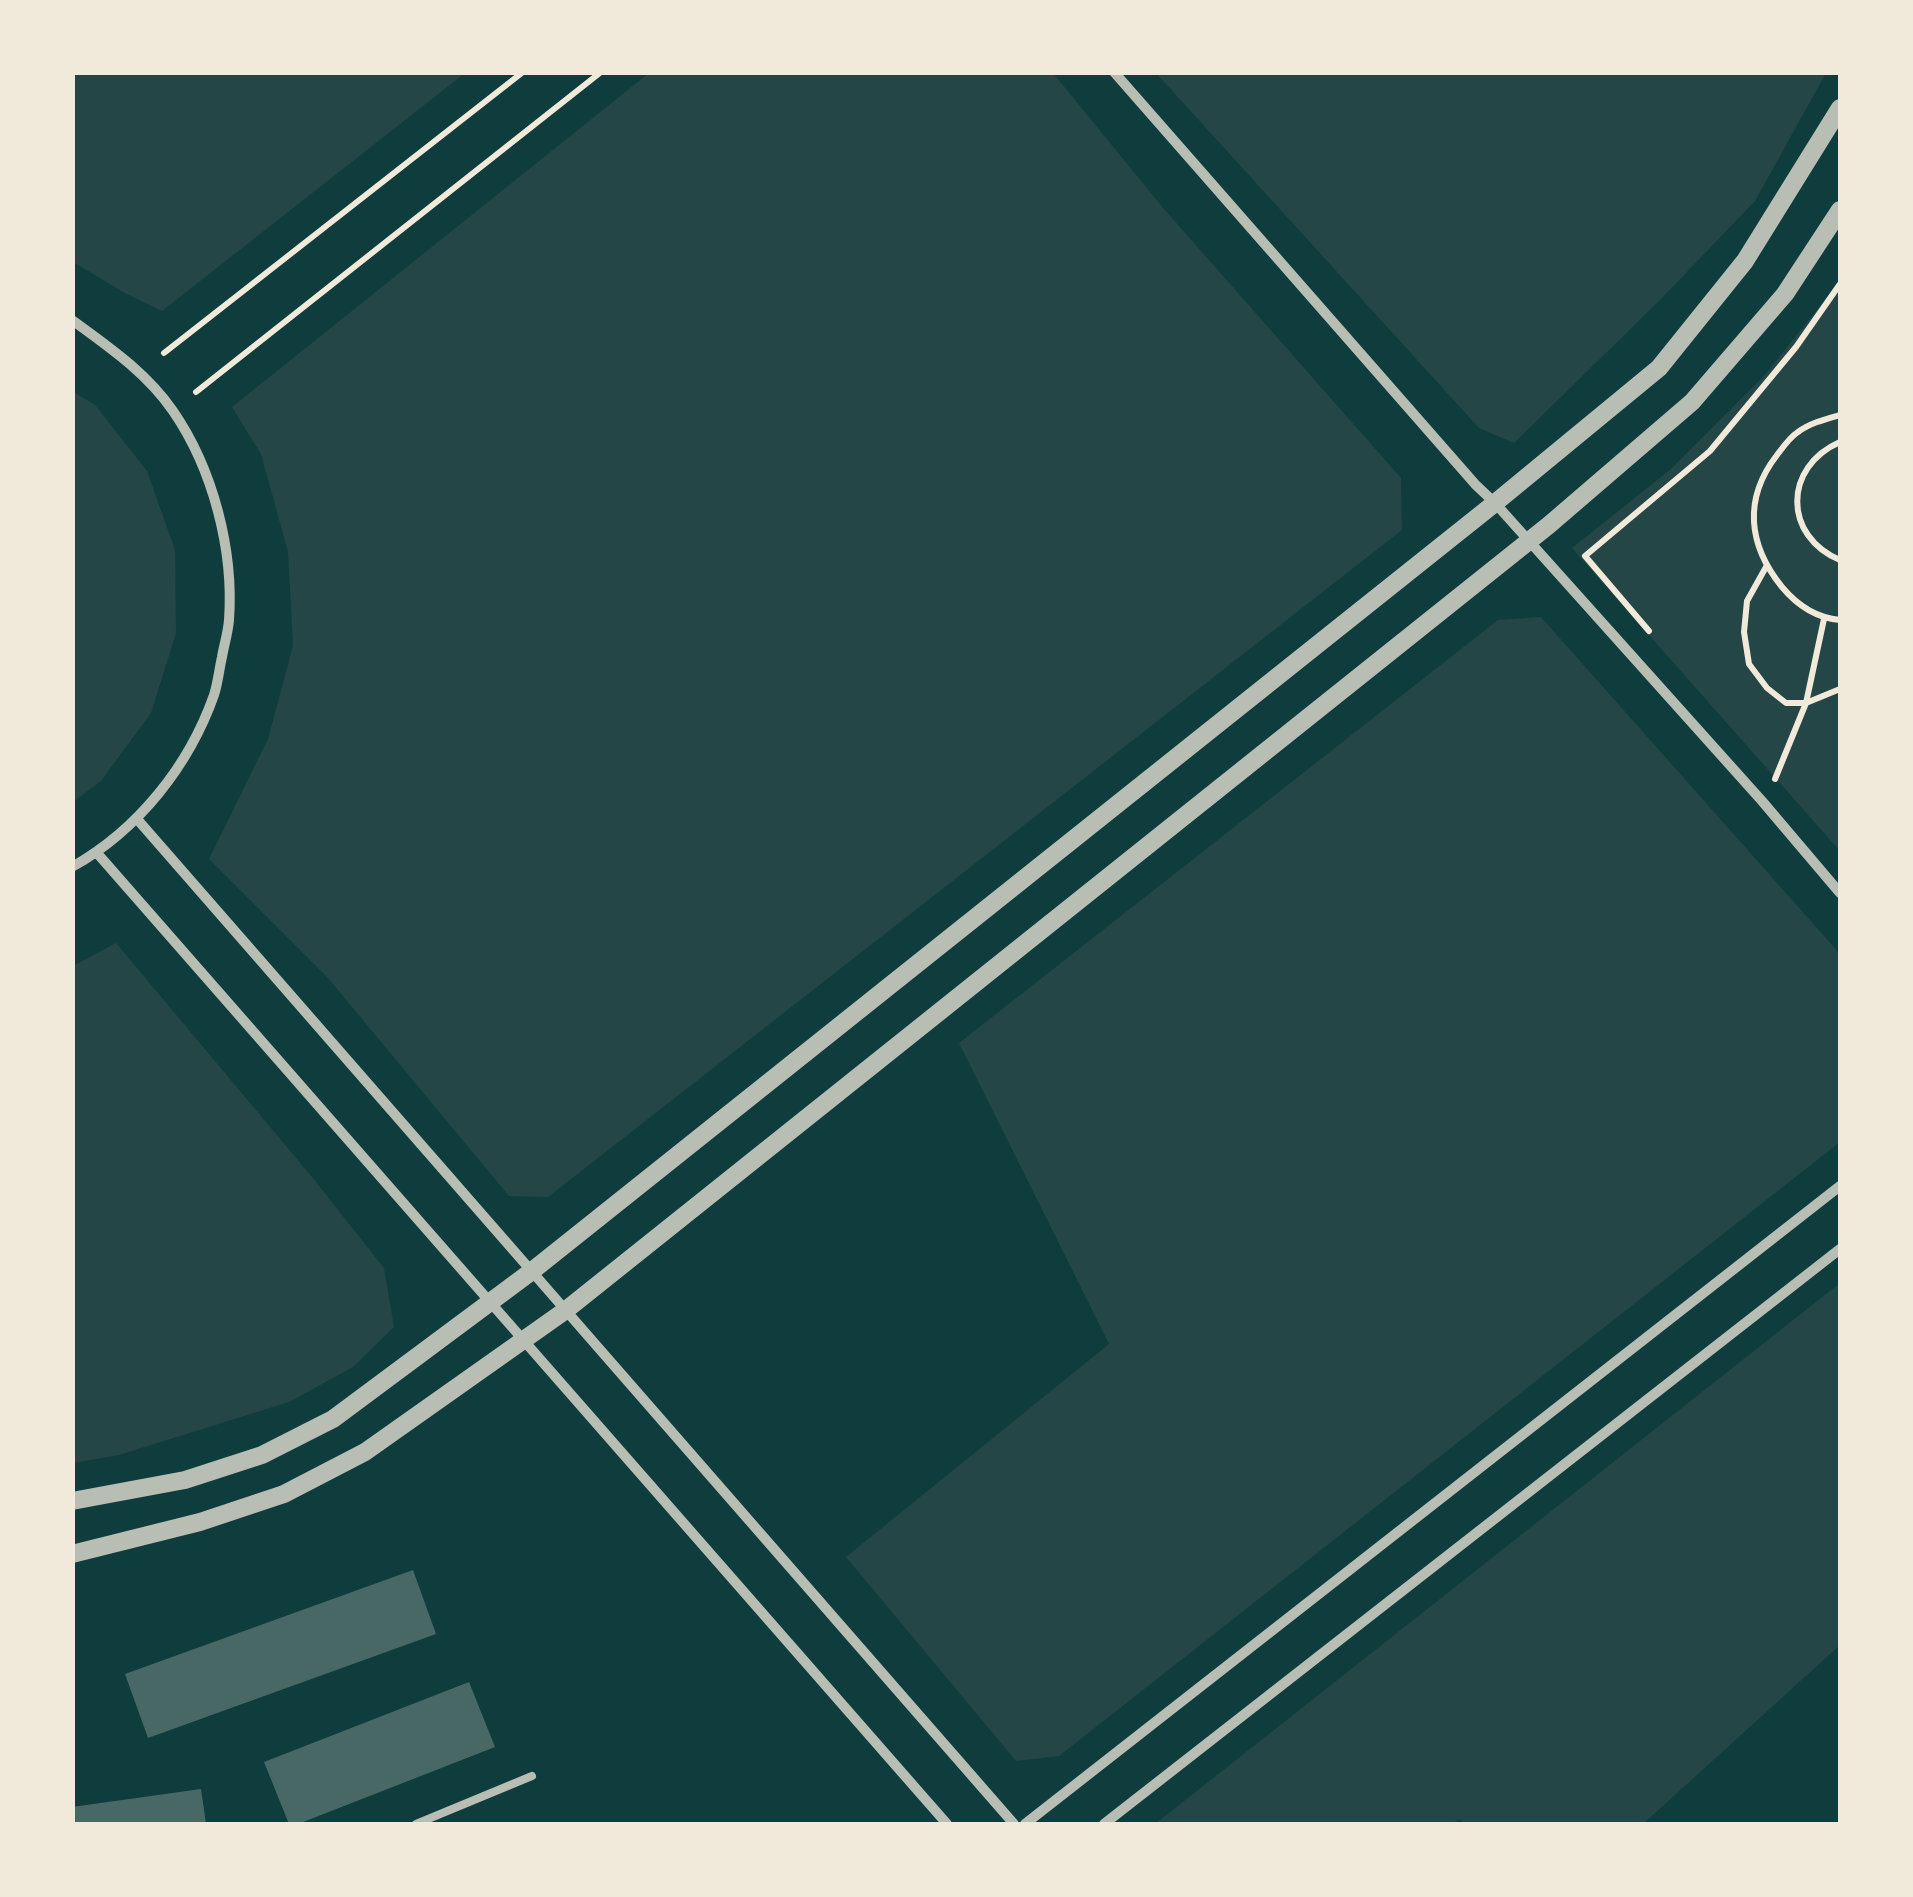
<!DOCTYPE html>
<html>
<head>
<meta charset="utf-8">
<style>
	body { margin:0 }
	#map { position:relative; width:1913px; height:1897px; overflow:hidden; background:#0f3d3e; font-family:"Space Grotesk",sans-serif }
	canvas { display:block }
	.frame { position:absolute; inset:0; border:75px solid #f1e9da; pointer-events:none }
</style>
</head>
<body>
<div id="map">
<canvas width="1913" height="1897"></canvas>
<div class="frame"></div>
</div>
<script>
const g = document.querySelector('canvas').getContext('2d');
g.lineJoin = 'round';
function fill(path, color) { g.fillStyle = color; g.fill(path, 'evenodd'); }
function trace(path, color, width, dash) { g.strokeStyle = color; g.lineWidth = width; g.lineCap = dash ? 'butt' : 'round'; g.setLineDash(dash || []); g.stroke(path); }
const green = new Path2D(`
	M 73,72 L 465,72 L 465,73 L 162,311 L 125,293 L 73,262 Z
	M 649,73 L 1053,73 L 1164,209 L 1401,478 L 1402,530 L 548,1197 L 509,1196 L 328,978 L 209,859 L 268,739 L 293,646 L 288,552 L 261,454 L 232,407 Z
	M 1156,73 L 1826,73 L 1755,201 L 1660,300 L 1514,443 L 1479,428 Z
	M 1840,281 L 1840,851 L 1572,548 L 1671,469 L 1763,377 Z
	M 72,391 L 95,405 L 147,471 L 175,550 L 176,633 L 151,713 L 101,781 L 73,802 Z
	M 1541,617 L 1840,954 L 1840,1142 L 1059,1756 L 1016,1761 L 846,1557 L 1109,1344 L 959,1043 L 1498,620 Z
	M 116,943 L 312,1177 L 384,1268 L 394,1327 L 353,1367 L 289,1402 L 119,1455 L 73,1463 L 73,966 Z
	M 1840,1283 L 1840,1645 L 1643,1824 L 1465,1824 L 1460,1819 L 1453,1824 L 1155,1824 Z`);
const building = new Path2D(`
	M 413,1570 L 436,1634 L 148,1738 L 125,1674 Z
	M 469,1682 L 495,1747 L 298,1824 L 289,1824 L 264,1762 Z
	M 201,1789 L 206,1824 L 72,1824 L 72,1807 Z`);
const path = new Path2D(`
	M 164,353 L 523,72
	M 196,392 L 601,72
	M 1840,415 C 1826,419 1810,423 1798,432 C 1790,437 1783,447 1777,455 C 1743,499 1748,545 1782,587 C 1797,605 1817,618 1840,620
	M 1840,442 C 1783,467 1783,536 1840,560
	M 1766,567 L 1747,601 L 1744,632 L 1749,664 L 1767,688 L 1786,703 L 1806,703 L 1840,689
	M 1649,631 L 1585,556 L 1710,451 L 1796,347 L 1840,284
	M 1775,779 L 1806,703 L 1824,619`);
const service = new Path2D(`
	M 416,1824 L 532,1776`);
const minor = new Path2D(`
	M 1114,72 L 1475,484 L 1495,503 L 1762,801 L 1840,893
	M 72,320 C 109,347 147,373 173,411 C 213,469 234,550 229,620 C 228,633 224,645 222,657 C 219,670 218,683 214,695 C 189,766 138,830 72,867
	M 137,819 L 1014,1824
	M 97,853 L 947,1824
	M 1025,1824 L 1840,1186
	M 1104,1824 L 1840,1249`);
const tertiary = new Path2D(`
	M 72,1501 L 185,1480 L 262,1455 L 333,1419 L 532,1271 L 1495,503 L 1659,368 L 1745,261 L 1840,108
	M 72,1554 L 200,1522 L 284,1494 L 365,1452 L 566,1310 L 1549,525 L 1692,402 L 1785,294 L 1840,210`);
fill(green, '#244646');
fill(building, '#486865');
trace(path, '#f1e9da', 6);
trace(service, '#b8beb3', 8);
trace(minor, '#b8beb3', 10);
trace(tertiary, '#b8beb3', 18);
</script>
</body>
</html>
